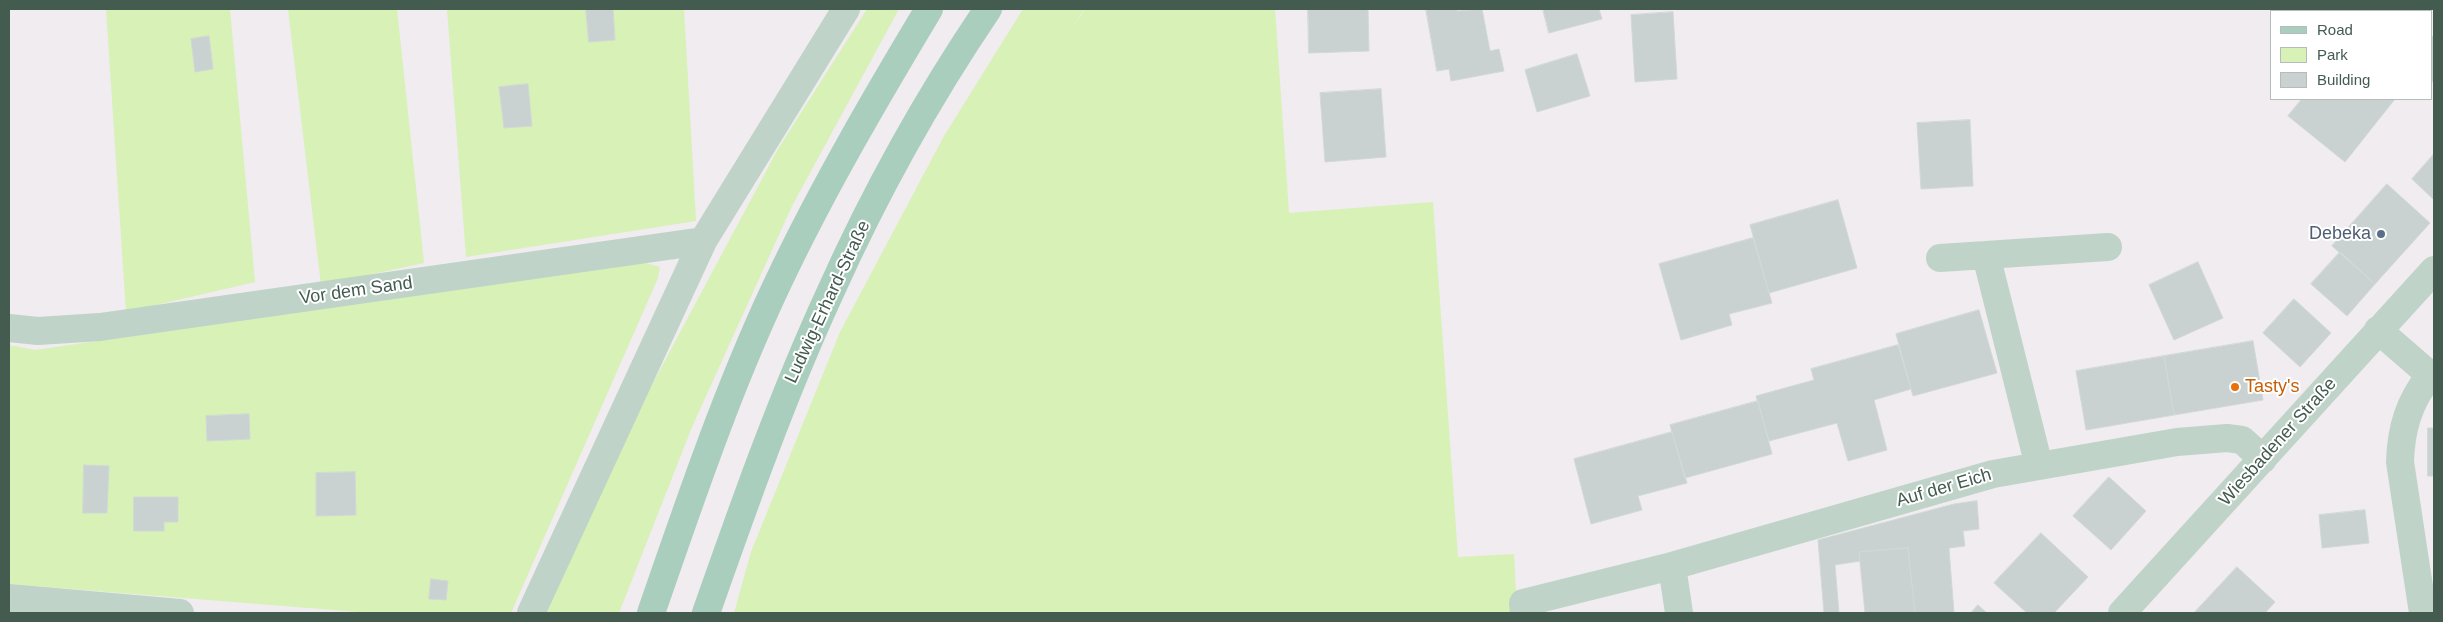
<!DOCTYPE html>
<html>
<head>
<meta charset="utf-8">
<style>
	body { margin:0 }
	#map { position:relative; width:2443px; height:622px; overflow:hidden; background:#f0ecef; font-family:Arial,sans-serif }
	canvas { display:block }
	.frame { position:absolute; inset:0; border:10px solid #445b50; pointer-events:none }
	.legend { position:absolute; left:2270px; top:10px; width:162px; height:90px; box-sizing:border-box; background:#fff; border:1px solid #b4bdb9; margin:0; padding:6px 9px; list-style:none; font-size:15px; color:#445b50 }
	.legend li { display:flex; align-items:center; gap:10px; height:25px }
	.legend b { width:25px; border:1px solid #b4bdb9 }
</style>
</head>
<body>
<div id="map">
<canvas width="2443" height="622"></canvas>
<div class="frame"></div>
<ul class="legend">
<li><b style="height:6px;background:#aacebe"></b>Road</li>
<li><b style="height:14px;background:#d7f1b7"></b>Park</li>
<li><b style="height:14px;background:#c9d2d0"></b>Building</li>
</ul>
</div>
<script>
const g = document.querySelector('canvas').getContext('2d');
g.lineJoin = 'round';
function fill(path, color) { g.fillStyle = color; g.fill(path, 'evenodd'); }
function trace(path, color, width, dash) { g.strokeStyle = color; g.lineWidth = width; g.lineCap = dash ? 'butt' : 'round'; g.setLineDash(dash || []); g.stroke(path); }
function drawText(font, color, halo, rows, align = 'center') {
  g.font = font + ' Arial,sans-serif'; g.lineWidth = 4; g.setLineDash([]); g.textBaseline = 'middle'; g.strokeStyle = halo; g.fillStyle = color; for (const [text, x, y, turn = 0] of rows) {
    g.save(); g.translate(x, y); g.rotate((+turn || 0) * Math.PI / 180); g.textAlign = isNaN(turn) ? turn : align; if (halo) g.strokeText(text, 0, 0); g.fillText(text, 0, 0); g.restore();
  }
}
const green = new Path2D(`
	M 106,9 L 230,9 L 255,282 L 126,312 Z
	M 288,9 L 397,9 L 424,263 L 321,285 Z
	M 447,9 L 684,9 L 696,221 L 466,257 Z
	M 867,9 L 899,9 L 792,206 L 692,427 L 619,613 L 545,613 L 622,441 L 778,149 Z
	M 1023,9 L 1084,9 L 1072,29 L 1085,9 L 1275,9 L 1289,213 L 1433,202 L 1458,557 L 1514,554 L 1517,613 L 734,613 L 751,552 L 840,332 L 944,136 Z
	M 642,262 L 660,267 L 658,278 L 511,613 L 371,613 L 9,584 L 9,345 L 35,350 Z`);
const building = new Path2D(`
	M 586,9 L 613,9 L 615,40 L 589,42 Z
	M 1308,9 L 1368,9 L 1369,51 L 1309,53 Z
	M 1426,9 L 1457,9 L 1457,11 L 1482,9 L 1490,51 L 1499,49 L 1504,71 L 1451,81 L 1449,69 L 1437,71 Z
	M 1543,9 L 1599,9 L 1602,19 L 1549,33 Z
	M 1673,12 L 1677,79 L 1635,82 L 1631,15 Z
	M 209,36 L 213,69 L 195,72 L 191,39 Z
	M 2432,36 L 2434,38 L 2434,79 L 2432,82 Z
	M 1577,54 L 1590,96 L 1537,112 L 1525,70 Z
	M 528,84 L 532,126 L 504,128 L 499,87 Z
	M 1381,89 L 1386,157 L 1325,162 L 1320,93 Z
	M 2302,99 L 2395,99 L 2345,162 L 2288,116 Z
	M 1970,120 L 1973,186 L 1921,189 L 1917,123 Z
	M 2434,154 L 2434,200 L 2412,179 Z
	M 2387,184 L 2430,223 L 2375,284 L 2332,246 Z
	M 1838,200 L 1857,268 L 1769,293 L 1750,225 Z
	M 1753,238 L 1772,303 L 1729,314 L 1732,325 L 1681,340 L 1659,264 Z
	M 2340,252 L 2375,284 L 2347,316 L 2311,284 Z
	M 2198,262 L 2223,318 L 2174,340 L 2149,285 Z
	M 2294,299 L 2331,333 L 2300,367 L 2263,333 Z
	M 1979,310 L 1997,373 L 1913,396 L 1896,334 Z
	M 2253,341 L 2263,400 L 2174,415 L 2164,356 Z
	M 1898,345 L 1911,389 L 1874,400 L 1887,450 L 1848,461 L 1837,423 L 1769,441 L 1756,396 L 1814,380 L 1811,369 Z
	M 2164,356 L 2174,415 L 2086,430 L 2076,371 Z
	M 1758,401 L 1772,454 L 1685,478 L 1670,425 Z
	M 249,414 L 250,439 L 207,441 L 206,416 Z
	M 2428,428 L 2434,428 L 2434,476 L 2428,476 Z
	M 1672,432 L 1687,483 L 1638,496 L 1642,510 L 1591,524 L 1574,459 Z
	M 84,465 L 109,466 L 107,513 L 83,513 Z
	M 355,472 L 356,515 L 316,516 L 316,473 Z
	M 2109,477 L 2146,511 L 2111,550 L 2073,516 Z
	M 134,497 L 178,497 L 178,522 L 164,522 L 164,531 L 134,531 Z
	M 1977,501 L 1979,529 L 1963,531 L 1965,546 L 1949,548 L 1954,613 L 1915,613 L 1908,548 L 1859,552 L 1860,561 L 1835,565 L 1839,613 L 1824,613 L 1818,540 L 1954,504 Z
	M 2365,510 L 2369,543 L 2322,548 L 2319,515 Z
	M 2041,533 L 2088,577 L 2054,613 L 2027,613 L 1994,583 Z
	M 1908,548 L 1915,613 L 1865,613 L 1859,552 Z
	M 2237,567 L 2275,602 L 2265,613 L 2194,613 Z
	M 431,579 L 448,581 L 446,600 L 429,599 Z
	M 1978,605 L 1987,613 L 1971,613 Z`);
const minor = new Path2D(`
	M 1940,258 L 1986,255
	M 9,328 L 38,331 L 100,327 L 703,241
	M 2378,330 L 2430,375 L 2434,375
	M 2039,466 L 1986,255 L 2108,247
	M 1672,566 L 1679,613
	M 9,598 L 180,613
	M 531,613 L 703,241 L 846,9
	M 1524,613 L 1523,603 L 1672,566 L 1993,474 L 2177,442 L 2227,438 L 2242,440 L 2263,459
	M 2122,613 L 2434,270
	M 2423,613 L 2400,462 C 2401,428 2409,402 2430,375`);
const major = new Path2D(`
	M 651,613 C 691,498 730,381 784,270 C 827,181 878,94 929,9
	M 706,613 C 744,505 782,397 830,293 C 873,197 929,96 988,9`);
const markers = [
	[2381,234,5,"#5c6f8a"],
	[2235,387,5,"#e8710a"]
];
const serviceNames = [
	["Debeka",2371,234]
];
const streetNames = [
	["Vor dem Sand",356,291,-8],
	["Ludwig-Erhard-Straße",828,302,-65],
	["Wiesbadener Straße",2278,442,-48],
	["Auf der Eich",1944,488,-16]
];
const foodNames = [
	["Tasty's",2245,387]
];
fill(green, '#d7f1b7');
fill(building, '#c9d2d0');
trace(building, '#d0d9d7', 1);
trace(minor, '#bfd3c9', 28);
trace(major, '#aacebe', 28);
for (const [x, y, r, color] of markers) { const dot = new Path2D(); dot.arc(x, y, r, 0, 2 * Math.PI); g.fillStyle = color; g.fill(dot); trace(dot, '#fff', 2); }
drawText('18px', '#4e5e75', '#fff', serviceNames, 'right');
drawText('18px', '#445b50', '#fff', streetNames);
drawText('18px', '#c56008', '#fff', foodNames, 'left');
</script>
</body>
</html>
